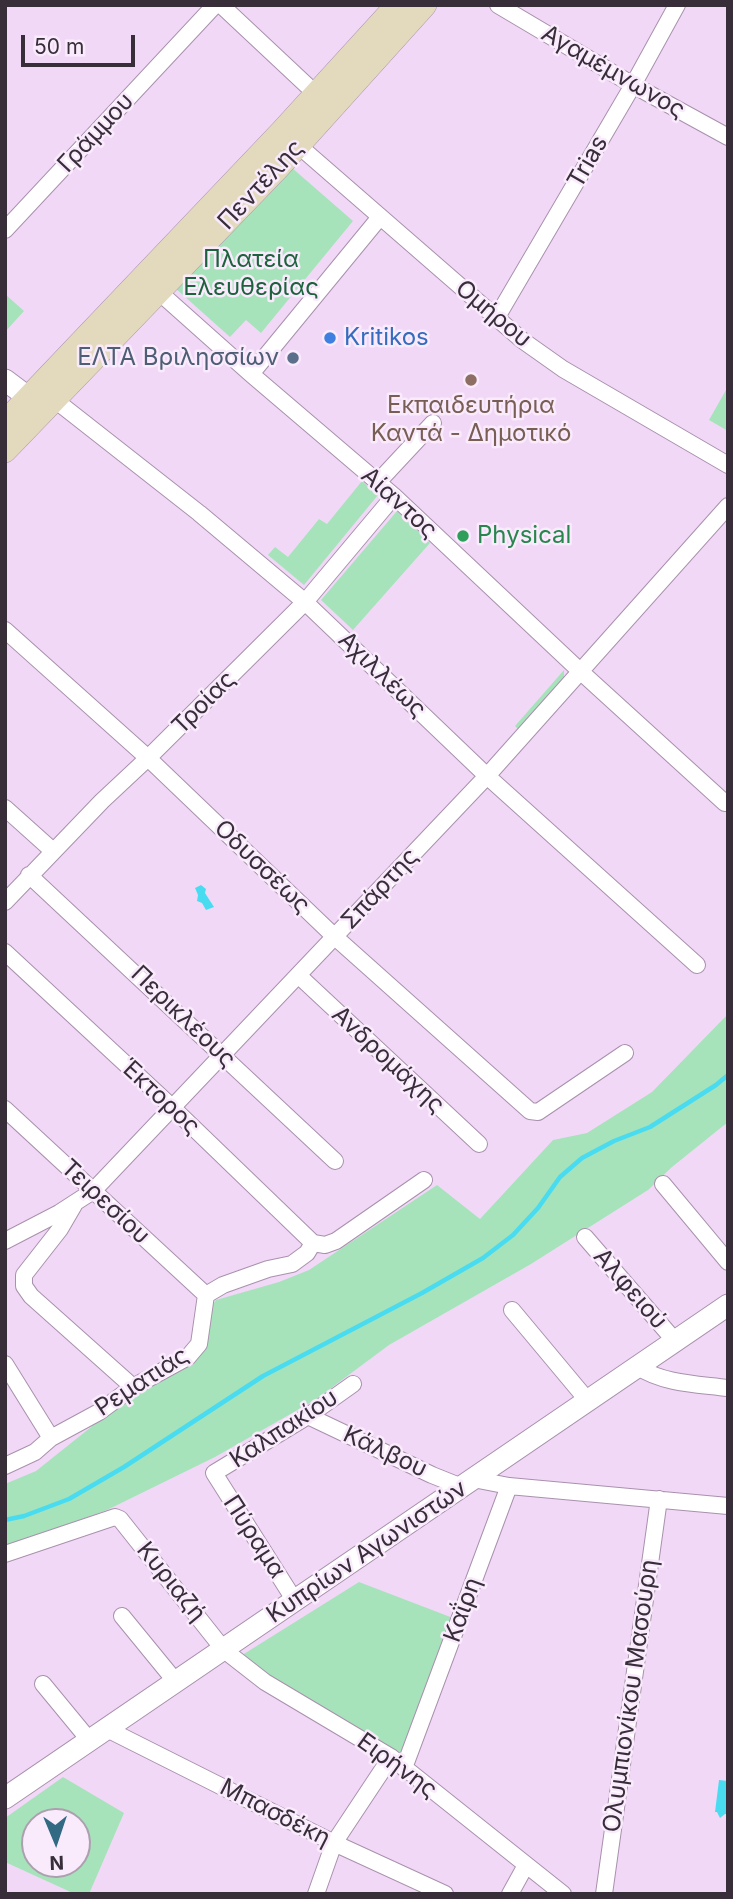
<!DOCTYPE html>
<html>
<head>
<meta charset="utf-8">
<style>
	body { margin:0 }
	#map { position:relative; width:733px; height:1899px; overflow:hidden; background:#f2d8f7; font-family:Inter,sans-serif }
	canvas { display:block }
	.frame { position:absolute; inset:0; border:7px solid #382e3a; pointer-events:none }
	.north { position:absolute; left:21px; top:1808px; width:70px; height:70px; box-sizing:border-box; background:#f9eafc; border:2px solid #ac9fae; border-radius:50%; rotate:178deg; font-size:19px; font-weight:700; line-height:28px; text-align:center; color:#382e3a }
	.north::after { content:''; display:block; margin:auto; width:24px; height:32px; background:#326a84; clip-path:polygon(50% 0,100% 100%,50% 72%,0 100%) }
	.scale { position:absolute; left:21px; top:35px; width:114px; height:32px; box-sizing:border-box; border:4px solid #382e3a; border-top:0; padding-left:9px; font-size:21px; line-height:24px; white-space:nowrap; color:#382e3a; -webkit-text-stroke:5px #f9eafc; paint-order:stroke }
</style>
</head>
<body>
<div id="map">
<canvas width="733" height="1899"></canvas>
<div class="frame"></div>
<div class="north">N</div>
<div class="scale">50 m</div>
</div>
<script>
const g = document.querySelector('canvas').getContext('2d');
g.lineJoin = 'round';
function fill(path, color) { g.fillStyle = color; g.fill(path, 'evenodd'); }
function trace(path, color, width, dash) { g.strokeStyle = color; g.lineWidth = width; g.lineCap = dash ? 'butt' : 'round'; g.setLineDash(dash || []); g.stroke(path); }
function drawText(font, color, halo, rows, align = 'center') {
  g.font = font + ' Inter,sans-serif'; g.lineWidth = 5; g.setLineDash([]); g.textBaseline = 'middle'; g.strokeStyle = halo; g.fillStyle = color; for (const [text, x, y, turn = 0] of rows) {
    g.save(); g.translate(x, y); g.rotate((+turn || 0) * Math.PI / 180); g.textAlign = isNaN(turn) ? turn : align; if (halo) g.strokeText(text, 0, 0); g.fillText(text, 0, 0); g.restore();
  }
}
const green = new Path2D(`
	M 291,167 L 353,221 L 261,333 L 246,320 L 230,337 L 174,287 Z
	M 5,294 L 24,311 L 5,332 Z
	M 726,390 L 728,391 L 728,431 L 709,420 Z
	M 362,481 L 378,495 L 304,585 L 268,555 L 275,547 L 288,557 L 319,519 L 327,524 Z
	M 397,511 L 430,543 L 353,630 L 321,600 Z
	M 564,670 L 564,679 L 519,730 L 515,726 Z
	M 728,1014 L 728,1122 L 672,1167 L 648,1190 L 531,1264 L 389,1345 L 315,1400 L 215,1457 L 107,1510 L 5,1547 L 5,1484 L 36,1471 L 135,1392 L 195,1361 L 210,1309 L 216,1300 L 279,1282 L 309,1270 L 437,1185 L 480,1219 L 553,1140 L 587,1133 L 652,1092 Z
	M 359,1582 L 453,1618 L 407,1764 L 239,1657 Z
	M 63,1777 L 124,1813 L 89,1894 L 75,1894 L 5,1862 L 5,1818 ZM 77,1822 L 77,1864 L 35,1864 L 35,1822 Z`);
const water = new Path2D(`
	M 201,885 L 206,889 L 205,893 L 214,907 L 206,910 L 202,903 L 197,901 L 198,895 L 195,888 Z
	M 719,1780 L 728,1781 L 728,1814 L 725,1814 L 720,1818 L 717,1812 L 715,1812 Z`);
const stream = new Path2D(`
	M 5,1520 L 24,1516 L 69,1499 L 124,1467 L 263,1376 L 422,1293 L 483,1258 L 513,1235 L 538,1208 L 560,1177 L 582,1158 L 614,1141 L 650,1127 L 716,1085 L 728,1075`);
const minor = new Path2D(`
	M 221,5 L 316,94
	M 498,5 L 633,85 L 728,137
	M 291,139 L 522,340 L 563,369 L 728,465
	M 5,230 L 215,5
	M 159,292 L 251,374 L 394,496 L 580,671 L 725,803 L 728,803
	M 497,317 L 633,85 L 677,5
	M 251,374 L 380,217
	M 55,400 L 199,513 L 305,602 L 487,776 L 697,965
	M 378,482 L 433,423
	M 5,630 L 148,758 L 335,937 L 530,1111 L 538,1112 L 625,1053
	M 5,808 L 53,851
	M 29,875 L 335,1161
	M 5,902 L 102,801 L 148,758 L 305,602 L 394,496
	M 5,952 L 173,1108 L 313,1243
	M 298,975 L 479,1144
	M 5,1109 L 206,1295
	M 663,1184 L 728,1262
	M 74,1205 L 60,1229 L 24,1275 L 24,1286 L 31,1296 L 133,1387
	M 585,1237 L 675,1341
	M 5,1241 L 59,1213 L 93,1191 L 487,776 L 728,506
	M 313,1243 L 325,1245 L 336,1241 L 424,1180
	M 512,1310 L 588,1401
	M 5,1364 L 51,1438
	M 638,1367 C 664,1384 698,1384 728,1388
	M 308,1416 L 432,1475 L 462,1487
	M 5,1466 L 35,1452 L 51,1438 L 99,1412 L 133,1387 L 188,1357 L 199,1344 L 206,1295 L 223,1285 L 268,1269 L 292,1264 L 307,1253 L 313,1243
	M 473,1479 L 509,1486 L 728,1506
	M 5,1554 L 115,1517 L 120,1519 L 224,1650 L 265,1682 L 391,1757 L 563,1894
	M 295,1601 L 214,1473 L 308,1416 L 353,1384
	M 122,1616 L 176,1682
	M 43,1684 L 90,1741
	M 107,1729 L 334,1843 L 445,1894
	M 404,1768 L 509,1486
	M 316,1894 L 334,1843 L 391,1757
	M 510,1894 L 526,1865
	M 604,1894 L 659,1499`);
const tertiary = new Path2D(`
	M 5,380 L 29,398 L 45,400
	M 5,1798 L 728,1305`);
const secondary = new Path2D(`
	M 5,422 L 282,131 L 397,5
	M 5,451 L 278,168 L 425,5`);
const markers = [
	[330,338,7,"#3f7fe0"],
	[293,358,7,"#5c6f8a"],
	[471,380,7,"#8d6e63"],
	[463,536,7,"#2e9e5b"]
];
const streetNames = [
	["Αγαμέμνωνος",613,72,30],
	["Γράμμου",96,133,-47],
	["Trias",588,162,-60],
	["Πεντέλης",261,185,-47],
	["Ομήρου",493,314,40],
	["Αίαντος",399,503,42],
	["Αχιλλέως",382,675,44],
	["Τροίας",204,703,-45],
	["Οδυσσέως",262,867,44],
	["Σπάρτης",380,889,-47],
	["Περικλέους",183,1017,44],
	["Ανδρομάχης",388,1060,43],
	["Έκτορος",160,1097,43],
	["Τειρεσίου",105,1202,43],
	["Αλφειού",630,1289,49],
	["Ρεματιάς",142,1382,-33],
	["Καλπακίου",284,1429,-33],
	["Κάλβου",385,1452,25],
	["Πύραμα",254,1537,57],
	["Κυπρίων Αγωνιστών",367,1552,-34],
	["Κυριαζή",171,1582,51],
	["Καΐρη",463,1610,-70],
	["Ολυμπιονίκου Μασούρη",631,1696,-82],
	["Ειρήνης",397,1766,36],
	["Μπασδέκη",275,1813,27]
];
const parkNames = [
	["Πλατεία",251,260],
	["Ελευθερίας",251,288]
];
const shopNames = [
	["Kritikos",344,338]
];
const serviceNames = [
	["ΕΛΤΑ Βριλησσίων",279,358]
];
const educationNames = [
	["Εκπαιδευτήρια",471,406],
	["Καντά - Δημοτικό",471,434]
];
const leisureNames = [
	["Physical",477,536]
];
fill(green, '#a6e3bb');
fill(water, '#49dcf0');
trace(stream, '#49dcf0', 4.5);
trace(minor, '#a991ad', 18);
trace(tertiary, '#a991ad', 23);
trace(secondary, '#a991ad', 24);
trace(minor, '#fff', 16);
trace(tertiary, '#fff', 21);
trace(secondary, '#e3dabe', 23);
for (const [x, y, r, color] of markers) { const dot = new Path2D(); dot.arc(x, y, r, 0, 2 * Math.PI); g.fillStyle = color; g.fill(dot); trace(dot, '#f9eafc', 2.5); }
drawText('24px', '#382e3a', '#f9eafc', streetNames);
drawText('24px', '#1c623d', '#f9eafc', parkNames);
drawText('24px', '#366cbe', '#f9eafc', shopNames, 'left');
drawText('24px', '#4e5e75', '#f9eafc', serviceNames, 'right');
drawText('24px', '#785e54', '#f9eafc', educationNames);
drawText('24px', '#27864d', '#f9eafc', leisureNames, 'left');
</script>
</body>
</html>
